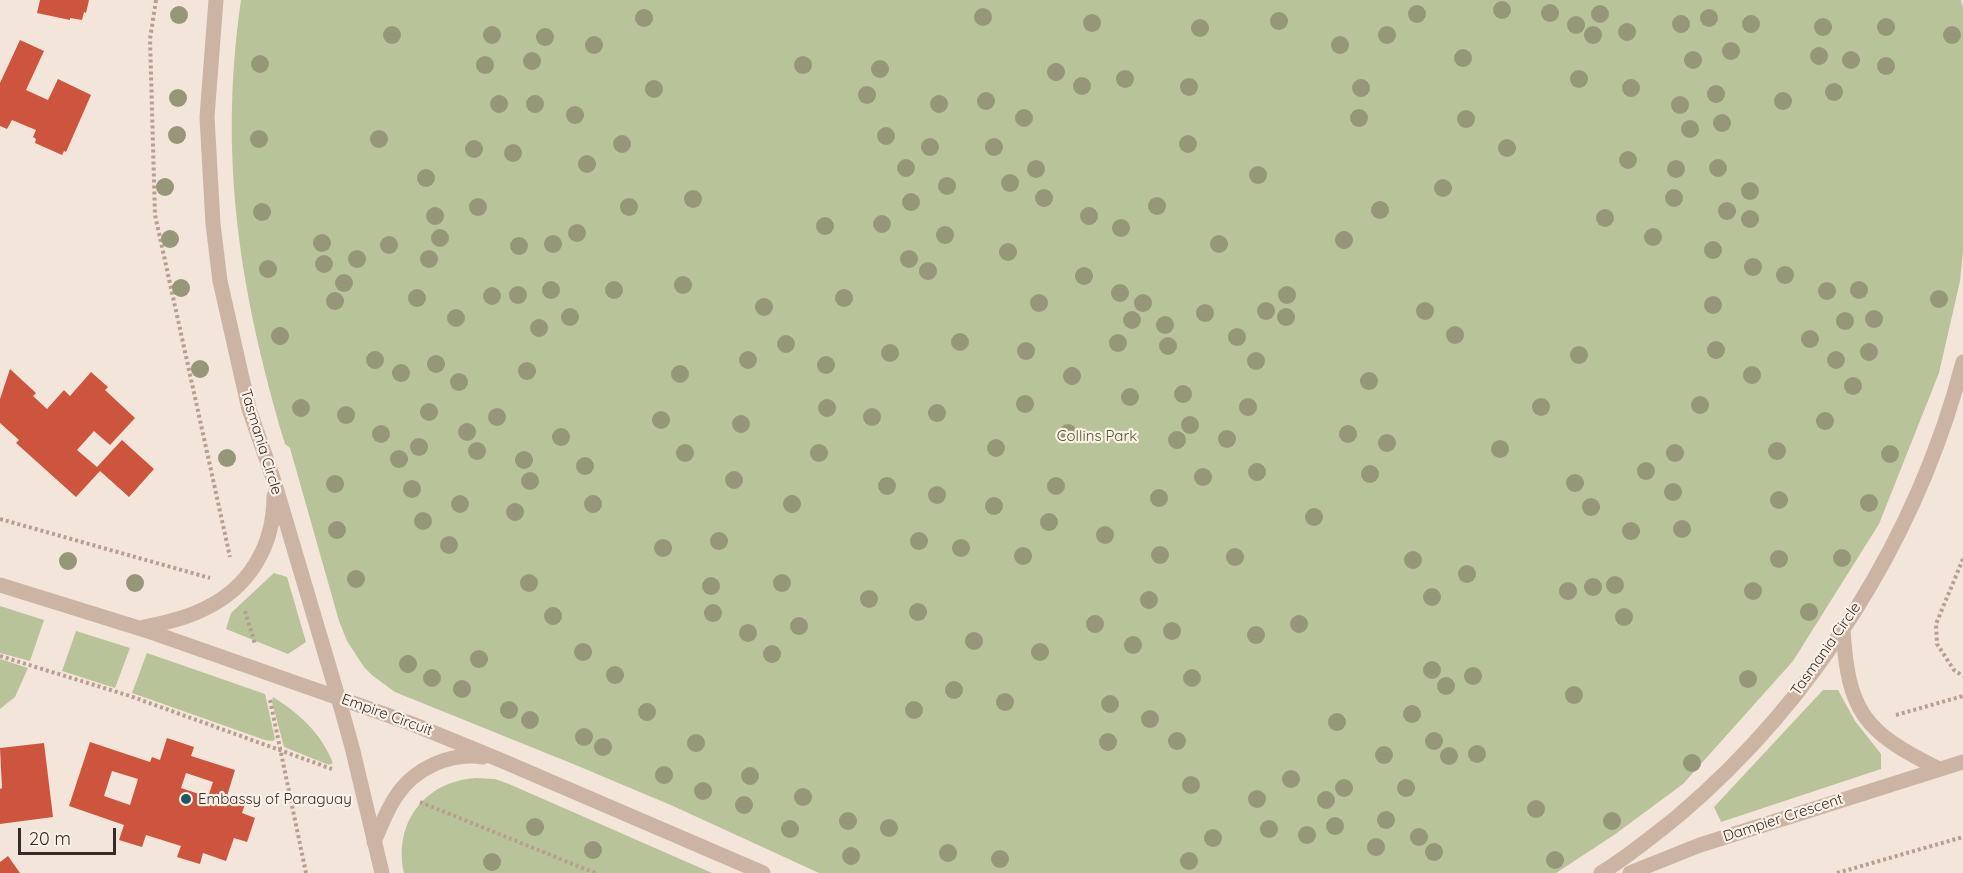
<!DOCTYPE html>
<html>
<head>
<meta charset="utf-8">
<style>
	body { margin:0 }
	#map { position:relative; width:1963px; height:873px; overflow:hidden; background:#f3e5da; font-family:Quicksand,sans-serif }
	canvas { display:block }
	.scale { position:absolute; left:18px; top:828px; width:98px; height:27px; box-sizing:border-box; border:3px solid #372b27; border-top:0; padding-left:8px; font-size:18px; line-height:21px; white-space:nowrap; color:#372b27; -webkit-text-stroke:4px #fbf0e6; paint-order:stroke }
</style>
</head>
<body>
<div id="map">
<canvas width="1963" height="873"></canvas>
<div class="scale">20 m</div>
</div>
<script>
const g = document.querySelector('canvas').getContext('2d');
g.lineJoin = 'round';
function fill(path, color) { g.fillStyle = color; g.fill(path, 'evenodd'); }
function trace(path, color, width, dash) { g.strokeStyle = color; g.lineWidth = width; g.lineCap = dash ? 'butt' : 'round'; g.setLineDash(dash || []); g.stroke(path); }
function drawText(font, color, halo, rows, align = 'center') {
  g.font = font + ' Quicksand,sans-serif'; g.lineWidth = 4.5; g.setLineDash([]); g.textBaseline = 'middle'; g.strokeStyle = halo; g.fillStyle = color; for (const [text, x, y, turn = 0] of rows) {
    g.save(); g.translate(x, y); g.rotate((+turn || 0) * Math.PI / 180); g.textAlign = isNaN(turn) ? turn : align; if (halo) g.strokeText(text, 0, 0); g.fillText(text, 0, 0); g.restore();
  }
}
const green = new Path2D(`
	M 241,0 L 1961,0 L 1963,8 L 1963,252 L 1960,281 L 1939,373 L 1879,524 L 1793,661 L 1683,784 L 1614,835 L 1556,873 L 819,873 L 673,806 L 578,766 L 395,692 L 373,676 L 364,667 L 347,641 L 339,621 L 290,448 L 285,444 C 240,293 218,158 241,0 Z
	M 274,573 L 287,577 L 306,642 L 288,654 L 226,629 L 231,613 Z
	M 0,606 L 44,620 L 30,661 L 0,653 Z
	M 76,631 L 130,648 L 115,688 L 62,671 Z
	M 147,653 L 265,694 L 275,739 L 273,741 L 265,740 L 132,693 Z
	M 0,659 L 28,668 L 15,697 L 0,709 Z
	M 1823,690 L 1838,690 L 1855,721 L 1881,754 L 1881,769 L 1721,822 L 1714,807 Z
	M 273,697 C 300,714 321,733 333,763 L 329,765 L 284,747 L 272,702 Z
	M 476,778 L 495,779 L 509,784 L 712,873 L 404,873 C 393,823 425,781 476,778 Z`);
const building = new Path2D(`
	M 40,0 L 89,0 L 86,13 L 84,12 L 82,20 L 70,18 L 70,20 L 37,13 Z
	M 20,40 L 44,51 L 26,90 L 48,100 L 58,79 L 91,95 L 66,152 L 64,151 L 62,155 L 35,143 L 36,139 L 33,137 L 36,130 L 12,120 L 7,129 L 0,126 L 0,83 Z
	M 10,369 L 36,393 L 33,396 L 47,409 L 64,390 L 70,396 L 91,372 L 108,387 L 105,390 L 135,418 L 110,445 L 94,431 L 77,450 L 97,467 L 122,440 L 154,469 L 129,497 L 100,471 L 76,497 L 16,443 L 19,440 L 0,423 L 0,399 Z
	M 167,738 L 194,747 L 191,756 L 235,770 L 227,796 L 246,801 L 242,813 L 255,818 L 247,842 L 234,838 L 226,861 L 203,853 L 200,864 L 177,857 L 181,846 L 146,835 L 142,847 L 119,840 L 124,825 L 69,806 L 90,742 L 150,762 L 152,757 L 160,760 ZM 112,771 L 138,779 L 130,805 L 104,796 ZM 186,773 L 213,782 L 208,797 L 181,788 Z
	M 44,743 L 53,817 L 0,824 L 0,789 L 2,788 L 0,748 Z
	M 8,856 L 20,873 L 0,873 L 0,862 Z`);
const path = new Path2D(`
	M 156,0 L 150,39 L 155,215 L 230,557
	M 0,519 L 210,578
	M 1963,559 L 1936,624 L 1937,644 L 1954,670 L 1963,676
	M 245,611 L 255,644
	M 0,656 L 130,696 L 332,769
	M 270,700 L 306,873
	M 1896,715 L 1963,696
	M 420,802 L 595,873
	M 1837,873 L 1963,837`);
const minor = new Path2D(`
	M 216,0 L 207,117 L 213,224 L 220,281 L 249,409 L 274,481 L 338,697 L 352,747 L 382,873
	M 0,585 L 145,630 L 410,723 L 498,759 L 763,873
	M 141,628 C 162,623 184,619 204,609 C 249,588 274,546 274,496
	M 1843,629 C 1848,712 1864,732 1939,769
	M 374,842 C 381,826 387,809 397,795 C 415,768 451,752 483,757
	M 1601,873 C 1629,856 1653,836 1678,816 C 1815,700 1918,536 1963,362
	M 1630,873 L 1700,845 L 1963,762`);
const trees = [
	[1502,10],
	[1550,13],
	[1417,14],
	[1600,14],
	[179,15],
	[983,17],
	[644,18],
	[1709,18],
	[1279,21],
	[1092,23],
	[1681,24],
	[1751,24],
	[1576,25],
	[1823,27],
	[1886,27],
	[1200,28],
	[1627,32],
	[392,35],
	[492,35],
	[1387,35],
	[1593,35],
	[1952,35],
	[545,37],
	[594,45],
	[1340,45],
	[1731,51],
	[1819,56],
	[1463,58],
	[1693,60],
	[1851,60],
	[532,61],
	[260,64],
	[485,65],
	[803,65],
	[1886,66],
	[880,69],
	[1056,72],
	[1125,79],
	[1579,79],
	[1082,86],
	[1189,87],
	[1361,88],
	[1631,88],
	[654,89],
	[1834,92],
	[1716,94],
	[867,95],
	[178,98],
	[986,101],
	[1783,101],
	[499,104],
	[535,104],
	[939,104],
	[1680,105],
	[575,115],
	[1024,118],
	[1359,118],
	[1466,119],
	[1722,123],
	[1690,129],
	[177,135],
	[886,136],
	[259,139],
	[379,139],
	[622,144],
	[1188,144],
	[930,147],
	[994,147],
	[1507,148],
	[474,149],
	[513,153],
	[1628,160],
	[587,164],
	[906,168],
	[1718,168],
	[1036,169],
	[1676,169],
	[1258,175],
	[426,178],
	[1010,183],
	[947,186],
	[165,187],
	[1443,188],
	[1750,191],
	[1044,198],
	[1674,198],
	[693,199],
	[911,202],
	[1157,206],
	[478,207],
	[629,207],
	[1380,210],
	[1727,211],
	[262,212],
	[435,216],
	[1089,216],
	[1605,218],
	[1750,219],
	[882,224],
	[825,226],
	[1121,228],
	[577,233],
	[945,235],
	[1653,237],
	[440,238],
	[170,239],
	[1344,240],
	[322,243],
	[553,244],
	[1219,244],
	[389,245],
	[519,246],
	[1713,250],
	[1008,252],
	[357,259],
	[429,259],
	[909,259],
	[324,264],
	[1753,267],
	[268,269],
	[928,271],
	[1785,275],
	[1084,276],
	[344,283],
	[683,285],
	[181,288],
	[551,290],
	[614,290],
	[1859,290],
	[1827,291],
	[1120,293],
	[518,295],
	[1287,295],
	[492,296],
	[417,298],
	[844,298],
	[1939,299],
	[335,301],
	[1039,303],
	[1143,303],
	[1713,305],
	[764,307],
	[1266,311],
	[1425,311],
	[1205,313],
	[570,317],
	[1286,317],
	[456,318],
	[1874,319],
	[1132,320],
	[1845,321],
	[1165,325],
	[539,328],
	[1455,335],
	[280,336],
	[1237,337],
	[1810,339],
	[960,342],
	[1118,343],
	[786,344],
	[1168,346],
	[1716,350],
	[1026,351],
	[1869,352],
	[890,353],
	[1579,355],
	[375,360],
	[748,360],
	[1836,360],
	[1256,361],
	[436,364],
	[826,365],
	[200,369],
	[527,371],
	[401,373],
	[680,374],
	[1752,375],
	[1072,376],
	[1369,381],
	[459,382],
	[1853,386],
	[1183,394],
	[1130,397],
	[1025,404],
	[1700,405],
	[1248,407],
	[1541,407],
	[301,408],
	[827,408],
	[429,412],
	[937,413],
	[346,415],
	[497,417],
	[872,417],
	[661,420],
	[1825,421],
	[741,424],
	[1190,425],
	[467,432],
	[1068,433],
	[381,434],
	[1348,434],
	[561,437],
	[1227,439],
	[1177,440],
	[1387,443],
	[419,447],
	[996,448],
	[1500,449],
	[477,451],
	[1777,451],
	[685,453],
	[819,453],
	[1675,453],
	[1890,454],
	[227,458],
	[399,459],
	[524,460],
	[585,466],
	[1646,471],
	[1257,472],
	[1370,474],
	[1203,477],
	[734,480],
	[530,481],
	[1575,483],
	[335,484],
	[887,486],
	[1056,486],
	[412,489],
	[1673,492],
	[937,495],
	[1159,498],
	[1779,500],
	[1869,503],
	[460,504],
	[593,504],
	[792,504],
	[994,506],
	[1591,507],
	[515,512],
	[1314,517],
	[423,521],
	[1049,522],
	[1682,529],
	[337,530],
	[1631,531],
	[1105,535],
	[719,541],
	[919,541],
	[449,545],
	[663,548],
	[961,548],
	[1160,555],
	[1023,556],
	[1235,557],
	[1842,558],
	[1779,559],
	[1413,560],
	[68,561],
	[1467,574],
	[356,579],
	[135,583],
	[529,583],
	[782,583],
	[1615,585],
	[711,586],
	[1593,587],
	[1568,591],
	[1753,591],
	[1432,597],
	[869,599],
	[1149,600],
	[918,612],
	[1809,612],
	[713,613],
	[553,616],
	[1624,617],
	[1095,624],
	[1299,624],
	[799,626],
	[1172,631],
	[748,633],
	[1256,635],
	[974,641],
	[1133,645],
	[583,652],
	[1040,652],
	[772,654],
	[479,659],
	[408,664],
	[1432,670],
	[615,675],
	[1473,676],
	[432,678],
	[1192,678],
	[1748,679],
	[1446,686],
	[462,689],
	[954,690],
	[1574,695],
	[1005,702],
	[1110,704],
	[509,710],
	[914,710],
	[647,712],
	[1412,714],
	[1150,719],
	[530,720],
	[1337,722],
	[584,737],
	[1177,741],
	[1434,741],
	[1108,742],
	[696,743],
	[603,747],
	[1477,754],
	[1384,755],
	[1449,756],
	[1692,763],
	[664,775],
	[750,776],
	[1291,779],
	[1191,785],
	[1344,788],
	[1406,788],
	[703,791],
	[803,797],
	[1257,799],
	[1326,800],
	[744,805],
	[1536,809],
	[1386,820],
	[848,821],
	[1612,821],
	[1335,826],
	[535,827],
	[889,828],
	[790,829],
	[1269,829],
	[1307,835],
	[1419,837],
	[1213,838],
	[1376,847],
	[593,850],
	[1434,852],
	[948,853],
	[851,856],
	[1000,859],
	[1555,860],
	[1189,861],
	[492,862]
];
const markers = [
	[186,799,6,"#195c5b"]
];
const parkNames = [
	["Collins Park",1097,436]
];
const streetNames = [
	["Tasmania Circle",261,442,73],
	["Tasmania Circle",1826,649,-55],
	["Empire Circuit",387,715,20],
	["Dampier Crescent",1783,818,-18]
];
const poiNames = [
	["Embassy of Paraguay",198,799]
];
fill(green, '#b8c399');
fill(building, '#ce553d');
trace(path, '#b89e8f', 4, [3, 3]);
trace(minor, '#ccb4a5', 15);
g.fillStyle = '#969779';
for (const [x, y] of trees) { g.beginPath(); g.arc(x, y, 9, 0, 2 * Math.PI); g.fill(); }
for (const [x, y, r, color] of markers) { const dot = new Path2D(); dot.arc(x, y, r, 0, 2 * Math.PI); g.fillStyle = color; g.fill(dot); trace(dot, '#fbf0e6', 2); }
drawText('15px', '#4a5729', '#fbf0e6', parkNames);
drawText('15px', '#372b27', '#fbf0e6', streetNames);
drawText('15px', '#372b27', '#fbf0e6', poiNames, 'left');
</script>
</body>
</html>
